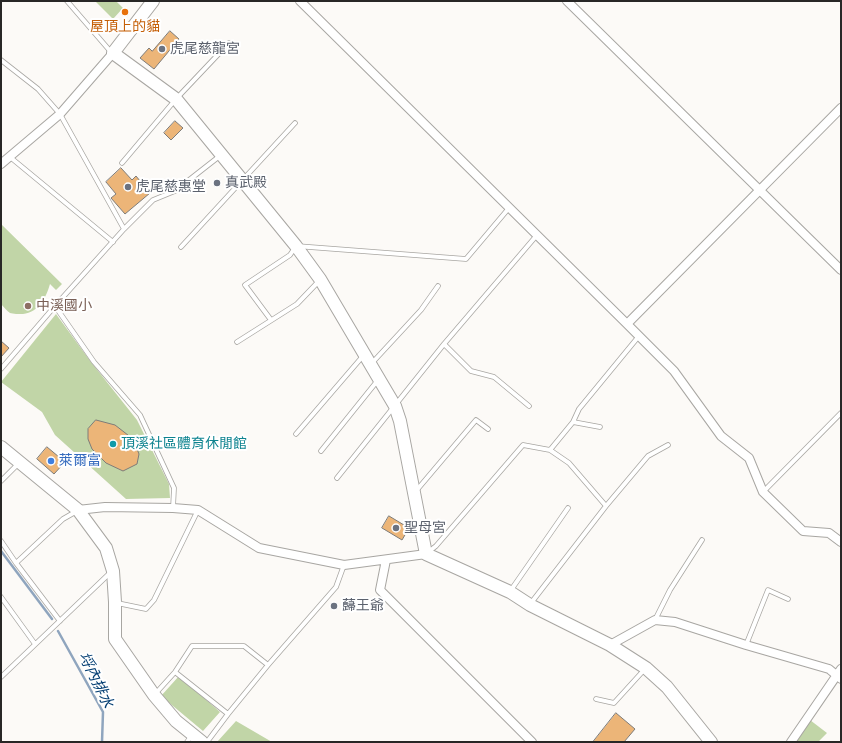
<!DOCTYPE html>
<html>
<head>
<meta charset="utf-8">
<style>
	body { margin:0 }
	#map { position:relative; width:842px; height:743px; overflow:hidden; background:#fcfaf7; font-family:"Golos Text",sans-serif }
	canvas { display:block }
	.frame { position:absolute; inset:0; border:2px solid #282726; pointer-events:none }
</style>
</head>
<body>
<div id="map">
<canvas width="842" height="743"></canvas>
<div class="frame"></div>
</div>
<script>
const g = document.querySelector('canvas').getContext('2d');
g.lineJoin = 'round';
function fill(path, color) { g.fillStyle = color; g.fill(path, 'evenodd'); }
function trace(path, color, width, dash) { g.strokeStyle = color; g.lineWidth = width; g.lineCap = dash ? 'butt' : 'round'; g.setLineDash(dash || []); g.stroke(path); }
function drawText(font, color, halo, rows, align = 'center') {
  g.font = font + ' "Golos Text","Noto Sans TC",sans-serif'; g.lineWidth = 4; g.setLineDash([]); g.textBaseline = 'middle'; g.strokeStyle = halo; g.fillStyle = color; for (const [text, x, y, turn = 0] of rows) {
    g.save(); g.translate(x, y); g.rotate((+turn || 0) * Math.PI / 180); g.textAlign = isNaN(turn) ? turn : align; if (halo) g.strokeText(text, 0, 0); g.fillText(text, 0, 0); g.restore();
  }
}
const green = new Path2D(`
	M 95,1 L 116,1 L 123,8 L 113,19 Z
	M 1,224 L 62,284 L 56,290 L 50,284 C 46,298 39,312 23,314 C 19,314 13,314 10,313 C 7,311 4,307 1,304 Z
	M 56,314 L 91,362 L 137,420 L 169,484 L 170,498 L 126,499 L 55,435 L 42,412 L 1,382 Z
	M 179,676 L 220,712 L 203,731 L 161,696 Z
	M 810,720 L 827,733 L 818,742 L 795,742 Z
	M 236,721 L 272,742 L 217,742 Z`);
const stream = new Path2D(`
	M 1,551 L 52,619
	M 58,631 L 103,712 L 102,742`);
const building = new Path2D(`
	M 170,31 L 179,39 L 154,69 L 140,58 L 149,48 L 152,51 Z
	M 175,121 L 183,128 L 171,140 L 164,133 Z
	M 121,168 L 132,180 L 136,176 L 150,193 L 125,214 L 111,198 L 116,194 L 106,182 Z
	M 1,341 L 9,348 L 1,357 Z
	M 96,420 L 115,425 L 133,439 L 139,454 L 137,464 L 123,471 L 106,463 L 92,449 L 88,439 L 88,429 Z
	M 47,447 L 65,462 L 54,474 L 37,459 Z
	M 389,516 L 409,528 L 402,540 L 382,528 Z
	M 616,713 L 635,729 L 624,742 L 593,742 Z`);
const lane = new Path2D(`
	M 67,1 L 111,52
	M 1,60 L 38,89 L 60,114 L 124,229
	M 10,157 L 113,242
	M 122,163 L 176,99 L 229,43
	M 181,247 L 295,123
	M 55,306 L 94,362 L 140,415 L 174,488 L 173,508
	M 271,320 L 245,285 L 290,255 L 296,246 L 466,259 L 509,208
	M 237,342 L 297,304 L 319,281
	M 444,344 L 471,371 L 494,377 L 529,406
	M 372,363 L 421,310 L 438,286
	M 1,369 L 55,306 L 124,229 L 153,200 L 175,191 L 221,155
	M 573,422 L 600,427
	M 296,434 L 363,356
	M 321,451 L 378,380
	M 337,478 L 444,344 L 537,235
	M 1,481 L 19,463
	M 416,491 L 476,420 L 488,429
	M 763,492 L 841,413
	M 606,506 L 648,456 L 668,445
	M 1,541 L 16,563
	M 427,553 L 436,546 L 523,445 L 550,450
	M 511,590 L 568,508
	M 1,597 L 35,644
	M 117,603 L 146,609 L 154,600 L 198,510
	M 531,603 L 606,506 L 569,463 L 550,450 L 573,422 L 579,409 L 639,336
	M 655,620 L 670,590 L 702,540
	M 60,621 L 16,563 L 63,519 L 77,511
	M 746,645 L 768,590 L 788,599
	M 175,672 L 228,714 L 207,742
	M 1,677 L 111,572
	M 156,693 L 175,672 L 192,646 L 244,646 L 268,665
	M 596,699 L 614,703 L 644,670
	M 228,714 L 268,665 L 336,587 L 344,565
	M 187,742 L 192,735`);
const street = new Path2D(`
	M 300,1 L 627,324 L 841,108
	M 567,1 L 841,270
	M 1,164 L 60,114 L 113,53
	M 627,324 L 674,371 L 721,436 L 749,458 L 763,492 L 803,531 L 829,533 L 841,542
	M 78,510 L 105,507 L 173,508 L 198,510 L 259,548 L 344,565 L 426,554
	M 386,560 L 380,590 L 532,742
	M 610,645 L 655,620 L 675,622 L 746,645 L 829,669 L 841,679
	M 791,742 L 841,669`);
const secondary = new Path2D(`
	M 153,1 L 113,53 L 176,99 L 296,246 L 320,279 L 395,406 L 400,421 L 426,554 L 510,592 L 530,605 L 610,645 L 646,668 L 667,687 L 711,742
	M 1,447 L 78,510 L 106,548 L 113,571 L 115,602 L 115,639 L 154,695 L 176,721 L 202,742`);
const markers = [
	[125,12,4,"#e8710a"],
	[162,49,4,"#6b7280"],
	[217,183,4,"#6b7280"],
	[128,187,4,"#6b7280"],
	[28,306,4,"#8d6e63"],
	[113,444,4,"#0f9aa8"],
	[51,461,4,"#3f7fe0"],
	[396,528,4,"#6b7280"],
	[334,606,4,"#6b7280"]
];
const foodNames = [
	["屋頂上的貓",125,27]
];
const worshipNames = [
	["虎尾慈龍宮",170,49],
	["真武殿",225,183],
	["虎尾慈惠堂",136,187],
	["聖母宮",404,528],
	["蘬王爺",342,606]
];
const educationNames = [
	["中溪國小",36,306]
];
const cultureNames = [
	["頂溪社區體育休閒館",121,444]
];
const shopNames = [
	["萊爾富",59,461]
];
const waterNames = [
	["埒內排水",96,680,64]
];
fill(green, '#c1d5a7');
trace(stream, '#8fa5be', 2.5);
fill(building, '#ecb578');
trace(building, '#7e7c79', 1);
trace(lane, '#a8a6a2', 5.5);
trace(street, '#a8a6a2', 10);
trace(secondary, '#a8a6a2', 14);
trace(lane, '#fff', 4);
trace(street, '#fff', 8);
trace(secondary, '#fff', 12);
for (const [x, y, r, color] of markers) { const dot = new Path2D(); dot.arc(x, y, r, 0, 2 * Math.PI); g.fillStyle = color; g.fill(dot); trace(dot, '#fff', 1.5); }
drawText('14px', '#c56008', '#fff', foodNames);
drawText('14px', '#5b616d', '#fff', worshipNames, 'left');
drawText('14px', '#785e54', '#fff', educationNames, 'left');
drawText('14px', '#0d838f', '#fff', cultureNames, 'left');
drawText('14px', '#366cbe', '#fff', shopNames, 'left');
drawText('italic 15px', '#053f73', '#fff', waterNames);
</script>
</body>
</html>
